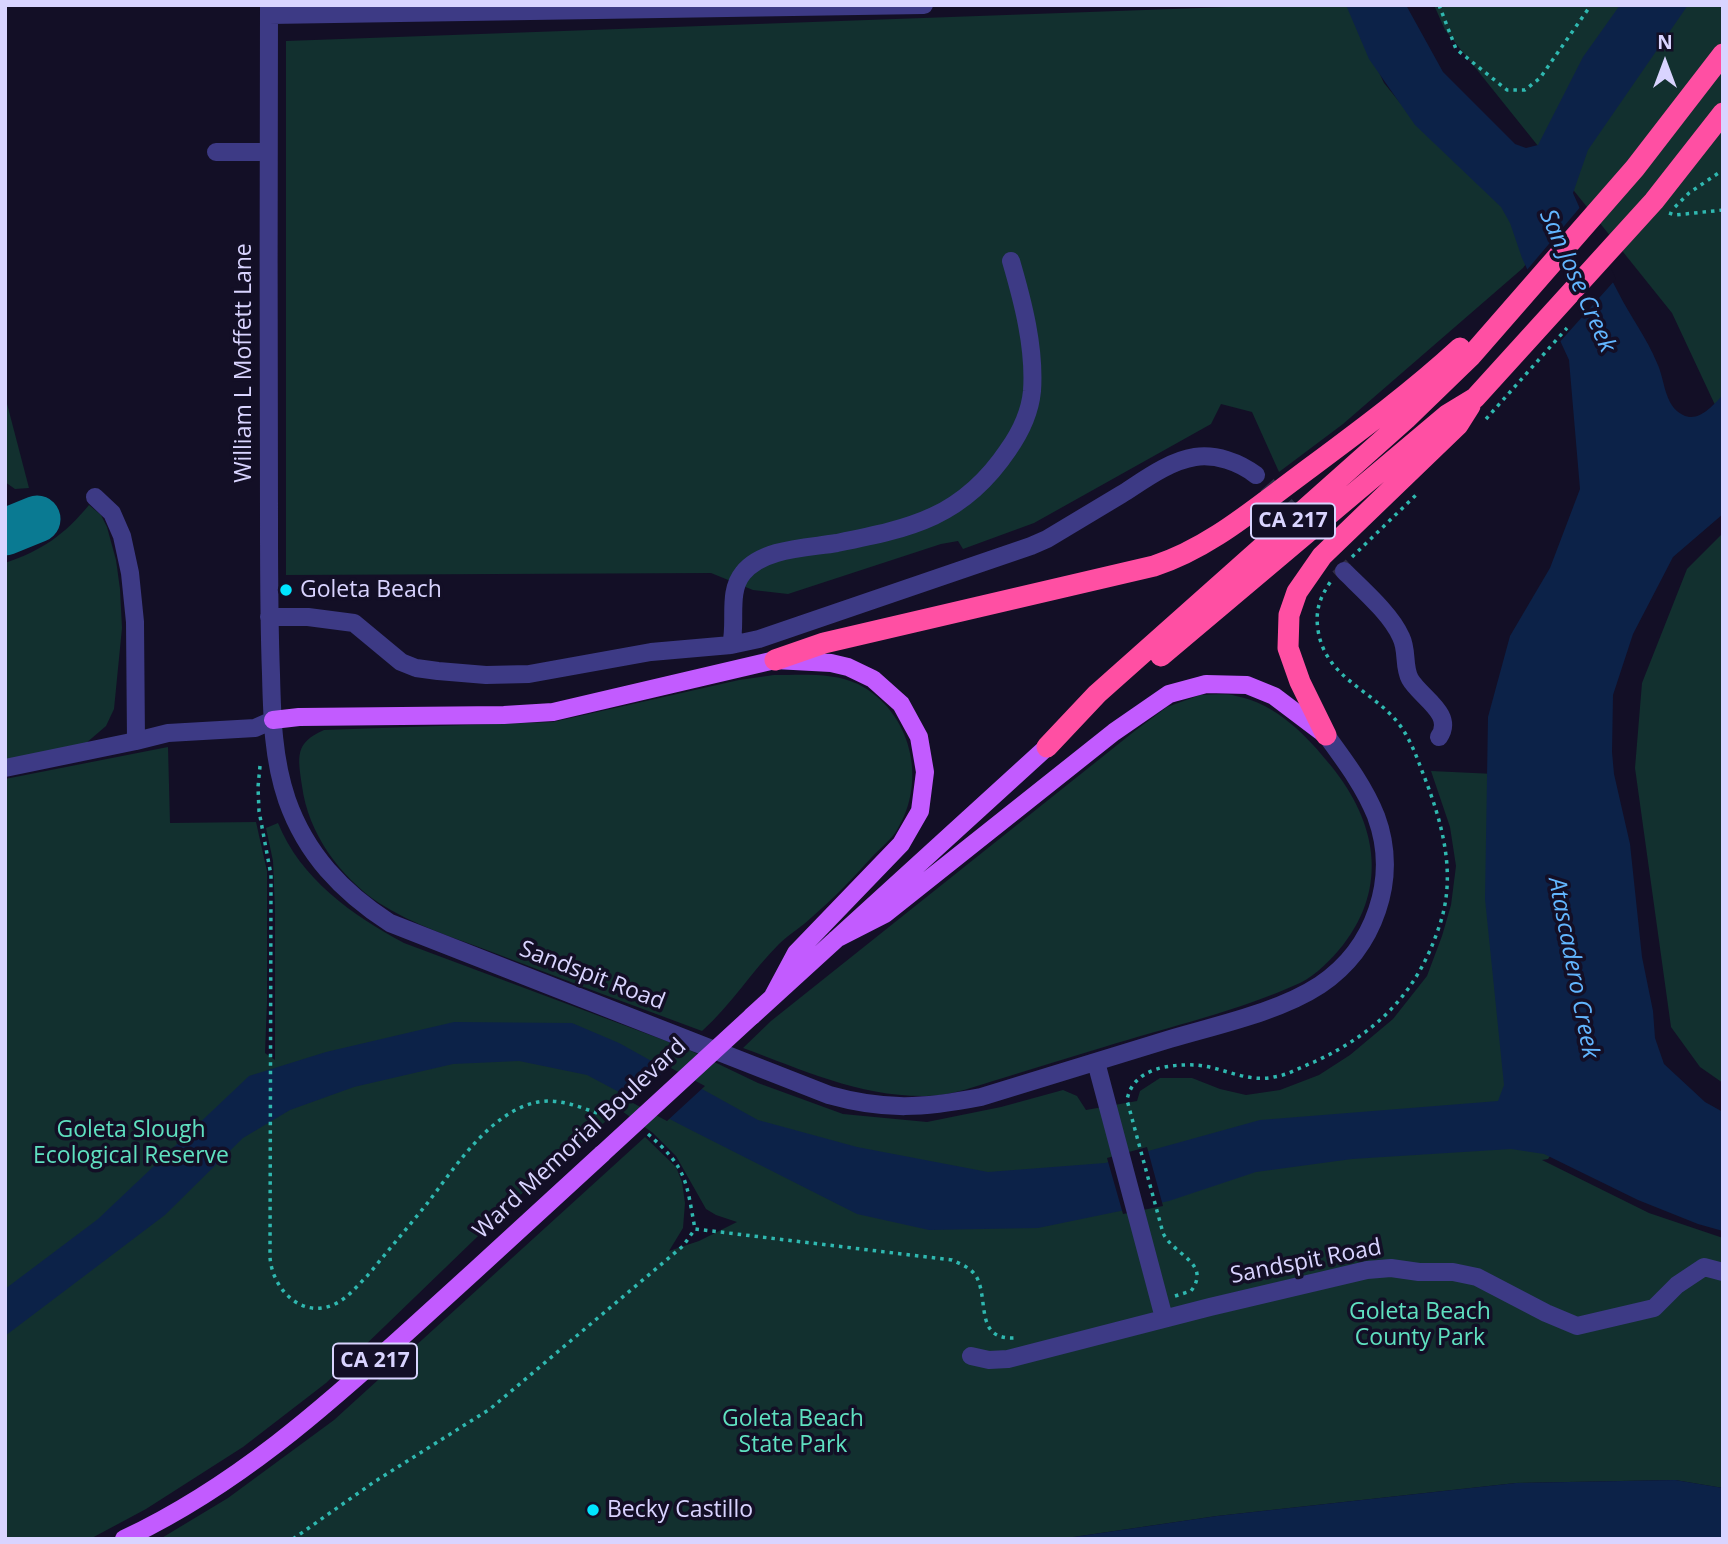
<!DOCTYPE html>
<html>
<head>
<meta charset="utf-8">
<style>
	body { margin:0 }
	#map { position:relative; width:1728px; height:1544px; overflow:hidden; background:#130f26; font-family:"Open Sans",sans-serif }
	canvas { display:block }
	.frame { position:absolute; inset:0; border:7px solid #d9d4ff; pointer-events:none }
	.north { position:absolute; left:1630px; top:28px; width:70px; height:70px; -webkit-text-stroke:5px #130f26; paint-order:stroke; rotate:0deg; font-size:19px; font-weight:700; line-height:28px; text-align:center; color:#d9d4ff }
	.north::after { content:''; display:block; margin:auto; width:24px; height:32px; background:#d9d4ff; clip-path:polygon(50% 0,100% 100%,50% 72%,0 100%) }
</style>
</head>
<body>
<div id="map">
<canvas width="1728" height="1544"></canvas>
<div class="frame"></div>
<div class="north">N</div>
</div>
<script>
const g = document.querySelector('canvas').getContext('2d');
g.lineJoin = 'round';
function fill(path, color) { g.fillStyle = color; g.fill(path, 'evenodd'); }
function trace(path, color, width, dash) { g.strokeStyle = color; g.lineWidth = width; g.lineCap = dash ? 'butt' : 'round'; g.setLineDash(dash || []); g.stroke(path); }
function drawText(font, color, halo, rows, align = 'center') {
  g.font = font + ' "Open Sans",sans-serif'; g.lineWidth = 7; g.setLineDash([]); g.textBaseline = 'middle'; g.strokeStyle = halo; g.fillStyle = color; for (const [text, x, y, turn = 0] of rows) {
    g.save(); g.translate(x, y); g.rotate((+turn || 0) * Math.PI / 180); g.textAlign = isNaN(turn) ? turn : align; if (halo) g.strokeText(text, 0, 0); g.fillText(text, 0, 0); g.restore();
  }
}
const green = new Path2D(`
	M 1283,5 L 1347,5 L 1384,83 L 1419,126 L 1501,197 L 1529,260 L 1523,268 L 1343,424 L 1279,472 L 1252,412 L 1221,404 L 1211,424 L 1034,523 L 963,549 L 958,541 L 941,544 L 788,594 L 753,590 L 711,573 L 286,575 L 286,41 Z
	M 1434,5 L 1723,5 L 1723,422 L 1672,313 L 1445,30 Z
	M 5,396 L 29,488 L 15,489 L 5,482 Z
	M 89,505 L 101,515 L 107,527 L 116,560 L 120,589 L 122,628 L 114,709 L 106,726 L 85,744 L 5,761 L 5,563 C 43,550 64,535 89,505 Z
	M 1723,533 L 1723,1083 L 1700,1067 L 1671,1027 L 1635,768 L 1642,683 L 1687,569 Z
	M 774,675 C 800,675 833,672 858,684 C 911,711 928,780 897,830 C 891,840 880,848 872,857 C 853,878 833,899 812,917 C 802,927 789,934 779,944 C 752,971 731,1005 702,1031 C 632,1005 562,979 492,952 C 455,938 413,925 379,903 C 340,877 308,833 302,786 C 298,757 294,743 324,730 L 553,722 L 739,680 Z
	M 1200,695 C 1211,695 1225,693 1236,696 C 1277,704 1307,736 1332,767 C 1376,822 1389,886 1343,945 C 1332,959 1316,975 1300,983 C 1239,1011 1168,1027 1104,1047 C 1070,1057 1036,1068 1003,1078 C 979,1085 951,1096 926,1096 C 860,1097 803,1070 743,1048 L 771,1021 L 1136,730 L 1167,707 Z
	M 168,747 L 170,823 L 256,822 L 267,871 L 267,1002 L 265,1053 L 275,1060 L 275,910 L 273,861 L 266,828 L 278,823 C 300,878 353,916 404,943 L 685,1048 L 758,1083 L 843,1114 L 927,1122 L 1001,1107 L 1063,1090 L 1077,1096 L 1086,1110 L 1137,1101 L 1140,1091 L 1160,1078 L 1192,1078 L 1220,1089 L 1246,1095 L 1280,1090 L 1319,1075 L 1350,1055 L 1393,1019 L 1427,976 L 1442,936 L 1451,905 L 1456,866 L 1450,827 L 1431,771 L 1537,776 L 1581,1113 L 1548,1159 L 1542,1160 L 1649,1213 L 1723,1238 L 1723,1488 L 1675,1480 L 1516,1483 L 1217,1516 L 1060,1539 L 160,1539 L 228,1498 L 334,1420 L 645,1137 L 676,1167 L 682,1182 L 685,1203 L 683,1228 L 669,1251 L 699,1241 L 737,1222 L 716,1215 L 706,1209 L 676,1156 L 653,1133 L 619,1109 L 571,1153 L 564,1153 L 326,1383 L 243,1447 L 146,1509 L 90,1539 L 5,1539 L 5,779 Z`);
const water = new Path2D(`
	M 1346,5 L 1406,5 L 1443,72 L 1515,144 L 1526,148 L 1538,145 L 1583,57 L 1620,5 L 1688,5 L 1588,150 L 1573,193 C 1588,226 1601,260 1618,292 C 1630,316 1647,338 1657,363 C 1665,379 1664,406 1683,415 C 1699,423 1713,405 1723,395 L 1723,514 L 1673,557 L 1633,634 L 1613,695 L 1612,752 L 1614,774 L 1630,844 L 1642,957 L 1653,1011 L 1655,1038 L 1664,1064 L 1705,1102 L 1723,1112 L 1723,1231 L 1698,1224 L 1638,1200 L 1544,1154 L 1511,1149 L 1352,1159 L 1256,1172 L 1169,1201 L 1038,1228 L 929,1230 L 857,1214 L 681,1125 L 587,1075 L 519,1061 L 453,1064 L 354,1087 L 290,1110 L 243,1138 L 165,1215 L 5,1336 L 5,1289 L 98,1219 L 249,1076 L 326,1052 L 454,1022 L 572,1023 L 619,1043 L 758,1120 L 857,1147 L 988,1172 L 1105,1163 L 1260,1120 L 1498,1101 L 1504,1085 L 1485,899 L 1488,717 L 1510,636 L 1550,568 L 1580,489 L 1569,360 L 1522,258 L 1510,223 L 1501,207 L 1415,125 L 1369,59 Z
	M 1675,1480 L 1723,1488 L 1723,1539 L 1060,1539 L 1217,1516 L 1516,1483 Z`);
const pier = new Path2D(`
	M 1582,205 L 1616,279 L 1558,344 L 1526,271 Z
	M 669,1067 L 705,1086 L 667,1121 L 631,1102 Z
	M 1147,1147 L 1163,1206 L 1123,1214 L 1107,1158 Z`);
const taxiway = new Path2D(`
	M 5,532 L 37,519`);
const minorTunnel = new Path2D(`
	M 1267,485 L 1344,571`);
const path = new Path2D(`
	M 1439,5 L 1456,49 L 1507,90 L 1525,90 L 1540,78 L 1591,5
	M 1675,207 L 1689,193 L 1723,170
	M 1669,213 L 1675,215 L 1723,210
	M 1486,419 L 1567,328
	M 1352,557 L 1417,494
	M 260,766 L 258,787 L 259,811 L 271,875 L 270,1257 C 272,1289 302,1320 335,1304 C 348,1298 358,1285 368,1275 C 388,1251 407,1228 426,1205 C 454,1169 490,1111 538,1102 C 563,1097 592,1112 615,1120
	M 648,1134 C 687,1168 686,1180 695,1229
	M 1175,1296 L 1191,1291 C 1212,1263 1173,1255 1163,1233 L 1127,1100 C 1133,1068 1169,1064 1196,1065 C 1222,1067 1247,1083 1274,1077 C 1288,1075 1301,1067 1314,1062 C 1377,1033 1417,993 1439,927 C 1457,876 1443,825 1424,776 C 1417,758 1411,740 1399,724 C 1373,690 1325,678 1318,630 C 1315,610 1320,597 1331,581
	M 293,1539 L 374,1482 L 490,1409 L 683,1246 L 695,1229 L 952,1260 C 962,1265 973,1268 978,1280 C 988,1304 976,1340 1015,1338`);
const minor = new Path2D(`
	M 269,5 C 269,177 268,348 269,520 C 269,571 269,623 271,674 C 272,717 273,759 287,800 C 306,854 342,892 390,923 L 829,1095 C 886,1111 924,1108 981,1097 C 1044,1078 1107,1058 1170,1039 C 1217,1025 1279,1012 1320,985 C 1375,948 1399,878 1376,816 C 1364,786 1345,761 1326,735
	M 269,15 L 924,5
	M 216,152 L 268,152
	M 1344,571 C 1362,589 1391,614 1401,637 C 1408,651 1403,666 1410,679 C 1420,697 1455,714 1439,737
	M 269,617 L 308,617 L 354,623 L 401,662 L 416,668 L 438,671 L 486,675 L 529,674 L 651,652 L 731,645 L 759,639 L 1031,546 L 1047,539 C 1072,524 1097,509 1122,494 C 1144,480 1169,461 1195,457 C 1216,454 1239,462 1256,475
	M 731,645 C 737,623 727,592 743,573 C 763,548 807,548 837,543 C 912,528 963,517 1008,450 C 1020,433 1030,412 1032,391 C 1035,348 1023,302 1011,261
	M 136,741 L 168,733 L 255,728 L 273,720
	M 5,768 L 136,741 L 135,622 L 130,573 L 122,536 L 112,513 L 95,497
	M 1096,1062 L 1164,1318
	M 971,1356 L 989,1360 L 1008,1359 L 1210,1307 L 1367,1270 L 1391,1268 L 1419,1272 L 1453,1272 L 1477,1277 L 1546,1313 L 1577,1326 L 1654,1308 L 1677,1285 L 1704,1267 L 1723,1272`);
const major = new Path2D(`
	M 273,720 L 299,717 L 504,715 L 553,712 L 775,660 L 831,663 L 848,667 L 873,679 L 901,704 L 919,737 L 925,772 L 920,811 L 901,844 L 796,953 L 773,996
	M 836,939 L 885,914 L 1114,732 L 1169,694 L 1206,684 L 1247,685 L 1274,696 L 1323,733
	M 752,1016 L 1047,747
	M 124,1539 C 235,1487 325,1407 414,1326 C 477,1269 540,1211 602,1154`);
const highway = new Path2D(`
	M 1161,656 L 1447,415 L 1475,398 L 1654,201 L 1723,113
	M 775,660 L 824,643 L 1154,566 C 1209,548 1253,510 1299,476 C 1354,435 1410,394 1460,348
	M 1326,735 L 1300,682 L 1288,648 L 1289,615 L 1297,592 L 1322,556 L 1458,425 L 1470,406
	M 1047,747 L 1097,694 L 1406,419 L 1470,357 L 1635,168 L 1723,54`);
const majorBridge = new Path2D(`
	M 602,1154 L 752,1016`);
const markers = [
	[286,590,7,"#00e5ff"],
	[593,1510,7,"#00e5ff"]
];
const shields = [
	[1293,521,84],
	[375,1361,84]
];
const shieldNames = [
	["CA 217",1293,521],
	["CA 217",375,1361]
];
const streetNames = [
	["William L Moffett Lane",244,363,-90],
	["Sandspit Road",592,976,21],
	["Ward Memorial Boulevard",580,1139,-43],
	["Sandspit Road",1306,1262,-11]
];
const poiNames = [
	["Goleta Beach",300,590],
	["Becky Castillo",607,1510]
];
const parkNames = [
	["Goleta Slough",131,1130],
	["Ecological Reserve",131,1156],
	["Goleta Beach",1420,1312],
	["County Park",1420,1338],
	["Goleta Beach",793,1419],
	["State Park",793,1445]
];
const waterNames = [
	["San Jose Creek",1577,281,66],
	["Atascadero Creek",1573,968,79]
];
fill(green, '#12302f');
fill(water, '#0c2248');
fill(pier, '#130f26');
trace(taxiway, '#0a7a92', 47);
trace(minorTunnel, '#312d47', 18, [18, 9]);
trace(path, '#2fb8b0', 3.5, [3.5, 5]);
trace(minor, '#3d3a85', 18);
trace(major, '#c25bff', 18);
trace(highway, '#ff4fa3', 21);
trace(majorBridge, '#c25bff', 18);
for (const [x, y, r, color] of markers) { const dot = new Path2D(); dot.arc(x, y, r, 0, 2 * Math.PI); g.fillStyle = color; g.fill(dot); trace(dot, '#130f26', 2.5); }
for (const [x, y, w] of shields) { const box = new Path2D(); box.roundRect(x - w / 2, y - 17.5, w, 35, 5); g.fillStyle = '#130f26'; g.fill(box); trace(box, '#d9d4ff', 2); }
drawText('bold 21px', '#d9d4ff', null, shieldNames);
drawText('23px', '#d9d4ff', '#130f26', streetNames);
drawText('23px', '#d9d4ff', '#130f26', poiNames, 'left');
drawText('23px', '#5fe0c0', '#130f26', parkNames);
drawText('italic 24px', '#62b6ff', '#130f26', waterNames);
</script>
</body>
</html>
